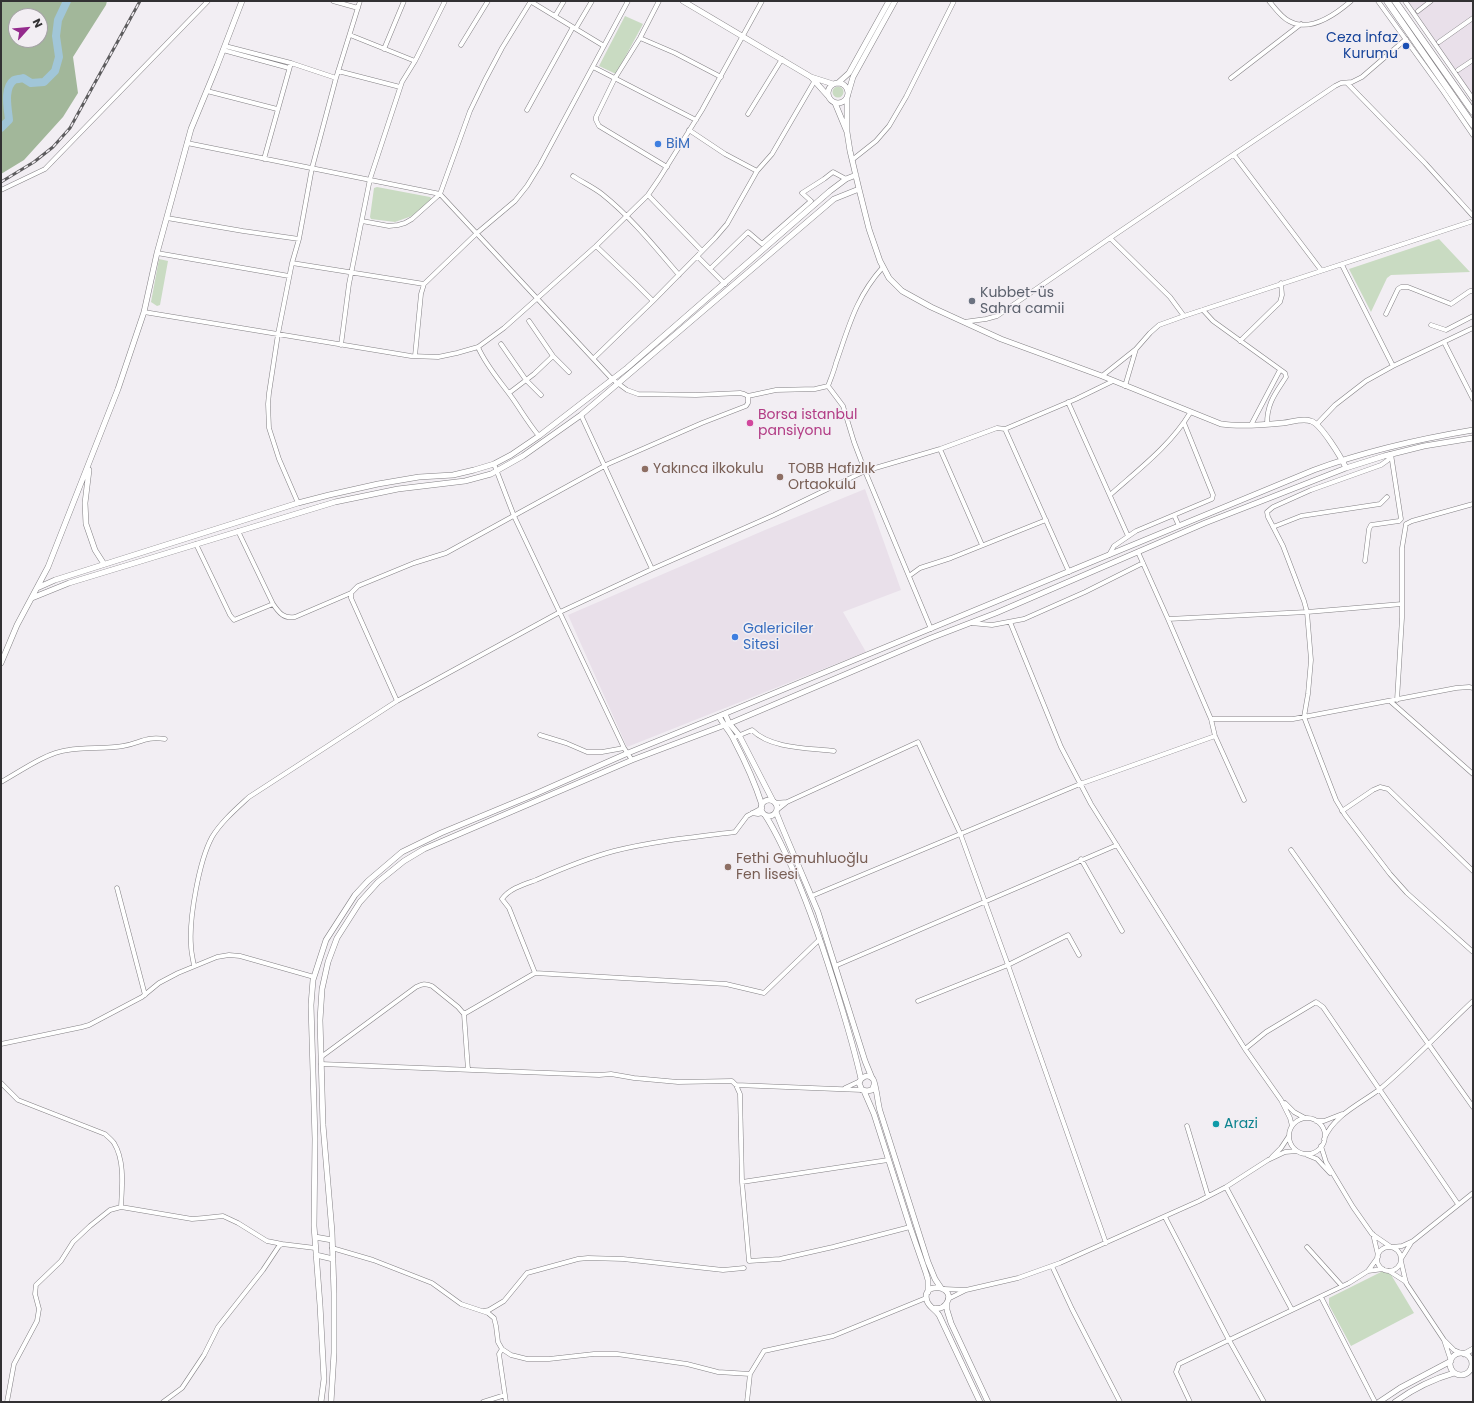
<!DOCTYPE html>
<html>
<head>
<meta charset="utf-8">
<style>
	body { margin:0 }
	#map { position:relative; width:1474px; height:1403px; overflow:hidden; background:#f2eef3; font-family:Poppins,sans-serif }
	canvas { display:block }
	.frame { position:absolute; inset:0; border:2px solid #323133; pointer-events:none }
	.north { position:absolute; left:8px; top:8px; width:40px; height:40px; box-sizing:border-box; background:#f2eef3; border:1px solid #a5a2a6; border-radius:50%; rotate:63deg; font-size:11px; font-weight:700; line-height:16px; text-align:center; color:#323133 }
	.north::after { content:''; display:block; margin:auto; width:14px; height:18px; background:#942a8d; clip-path:polygon(50% 0,100% 100%,50% 72%,0 100%) }
</style>
</head>
<body>
<div id="map">
<canvas width="1474" height="1403"></canvas>
<div class="frame"></div>
<div class="north">N</div>
</div>
<script>
const g = document.querySelector('canvas').getContext('2d');
g.lineJoin = 'round';
function fill(path, color) { g.fillStyle = color; g.fill(path, 'evenodd'); }
function trace(path, color, width, dash) { g.strokeStyle = color; g.lineWidth = width; g.lineCap = dash ? 'butt' : 'round'; g.setLineDash(dash || []); g.stroke(path); }
function drawText(font, color, halo, rows, align = 'center') {
  g.font = font + ' Poppins,sans-serif'; g.lineWidth = 3; g.setLineDash([]); g.textBaseline = 'middle'; g.strokeStyle = halo; g.fillStyle = color; for (const [text, x, y, turn = 0] of rows) {
    g.save(); g.translate(x, y); g.rotate((+turn || 0) * Math.PI / 180); g.textAlign = isNaN(turn) ? turn : align; if (halo) g.strokeText(text, 0, 0); g.fillText(text, 0, 0); g.restore();
  }
}
const built = new Path2D(`
	M 1408,1 L 1473,1 L 1473,95 Z
	M 865,489 L 901,590 L 843,612 L 866,652 L 627,747 L 568,615 L 765,530 Z`);
const green = new Path2D(`
	M 625,16 L 643,24 L 616,74 L 599,66 Z
	M832.5 92a5.5 5.5 0 1 1 11 0a5.5 5.5 0 1 1-11 0Z
	M 377,187 L 430,197 L 433,200 L 412,216 L 395,222 L 371,219 L 370,217 L 374,188 Z
	M 1439,239 L 1470,272 L 1391,275 L 1387,278 L 1371,312 L 1349,269 Z
	M 159,259 L 168,261 L 160,305 L 157,306 L 151,302 Z
	M 1383,1271 L 1390,1273 L 1414,1313 L 1351,1346 L 1329,1305 L 1329,1298 Z`);
const forest = new Path2D(`
	M 1,1 L 107,1 L 106,5 L 73,57 L 78,93 L 63,117 L 24,160 L 1,174 ZM 16,16 L 40,16 L 40,40 L 16,40 Z`);
const river = new Path2D(`
	M 1,128 L 9,120 C 8,109 3,88 14,80 C 16,79 21,79 23,78 L 31,83 L 44,82 L 55,71 L 59,57 L 56,36 L 58,20 L 67,1`);
const minor = new Path2D(`
	M 333,1 L 358,8
	M 530,1 L 604,46
	M 659,1 L 640,38 L 615,78 L 596,117 L 596,120 L 599,126 L 667,167
	M 1269,1 C 1275,8 1281,17 1289,21 C 1310,33 1336,14 1351,1
	M 1378,1 L 1443,91 L 1473,135
	M 1405,1 L 1473,99
	M 1418,11 L 1431,1
	M 555,16 L 564,1
	M 576,28 L 592,1
	M 350,35 L 415,61
	M 640,38 L 675,53 L 721,77
	M 1439,42 L 1473,18
	M 461,45 L 488,1
	M 225,46 L 291,63 L 336,78
	M 384,49 L 404,1
	M 223,50 L 289,68
	M 593,67 L 696,120
	M 1458,70 L 1473,60
	M 338,71 L 400,87
	M 1231,78 L 1301,24
	M 1347,83 L 1425,163 L 1473,216
	M 207,91 L 277,109
	M 527,110 L 573,27
	M 748,114 L 782,59
	M 187,143 L 440,194 L 612,379 L 627,390 L 638,394 L 696,395 L 740,393 L 744,394 L 748,396 L 748,403 L 746,406 L 702,423 L 608,464 L 446,553 L 414,563 L 358,586 L 351,593 L 351,598 L 397,701
	M 1234,155 L 1321,270
	M 264,159 L 291,63
	M 852,160 L 876,141 L 889,126 L 906,97 L 954,1
	M 757,171 L 772,154 L 814,82
	M 573,176 C 582,182 593,187 602,194 C 631,217 655,247 679,275
	M 1,190 L 45,169 L 208,1
	M 648,195 L 702,251
	M 167,218 L 243,231 L 299,239
	M 362,221 L 389,226 L 398,225 L 405,223 L 412,219 L 440,194 L 470,111 L 485,80 L 502,48 L 531,1
	M 1110,238 L 1170,297 L 1184,316
	M 596,246 L 635,283 L 653,301
	M 157,253 L 289,276
	M 698,257 L 725,284
	M 292,263 L 424,284
	M 1342,265 L 1393,366
	M 883,267 C 856,297 849,326 836,363 C 834,371 831,378 828,386 L 843,406 L 854,442 L 865,471 L 931,629
	M 710,269 L 748,232 L 762,244 L 811,201 L 802,193 L 824,179 L 833,172 L 846,179
	M 1203,310 L 1213,321 L 1285,373 L 1286,377 C 1275,394 1267,403 1267,424
	M 144,312 L 411,356 L 438,357 L 457,353 L 478,347 L 504,328 L 596,246 L 648,195 L 659,179 L 702,110 L 762,1
	M 1386,314 L 1398,289 L 1401,287 L 1408,287 L 1451,304 L 1470,291 L 1473,291
	M 529,321 L 553,356 L 569,372
	M 964,322 L 986,319 L 997,316 L 1110,238 L 1335,86 L 1341,83 L 1352,82 L 1362,77 L 1406,39
	M 1431,325 L 1446,330 L 1473,316
	M 1240,341 L 1280,302 L 1282,295 L 1281,283
	M 1444,342 L 1473,399
	M 501,344 L 526,380 L 541,395
	M 341,345 L 349,284 L 370,179 L 402,82 L 415,61 L 445,1
	M 478,347 C 486,366 501,382 513,399 C 522,412 529,424 539,436
	M 1136,349 L 1150,333 L 1159,325 L 1184,316 L 1473,221
	M 415,356 L 421,294 L 424,284 L 477,233 L 515,201 L 527,186 L 540,165 L 628,1
	M 594,358 L 653,301 L 715,238 L 727,224 L 757,171 L 725,154 L 689,130
	M 1102,376 L 1136,349 L 1125,386
	M 509,393 L 534,374 L 553,356
	M 748,396 L 776,390 L 815,389 L 828,386
	M 1068,402 L 1128,536
	M 581,415 L 652,569
	M 1317,424 L 1335,405 L 1366,381 L 1393,366 L 1473,328
	M 1251,425 L 1280,370
	M 1005,429 L 1069,572
	M 940,449 L 982,545
	M 1390,454 L 1388,460 L 1381,465 L 1311,490 L 1273,507 L 1267,512 L 1268,517 L 1283,546 L 1304,601 L 1307,612 L 1311,660 L 1308,694 L 1304,717 L 1336,800 L 1345,815 L 1390,874 L 1407,893 L 1473,952
	M 494,464 L 514,516 L 624,748
	M 1110,495 C 1139,469 1170,446 1190,413
	M 298,503 L 279,459 L 269,428 L 268,404 L 269,393 L 278,334 L 292,263 L 299,239 L 312,168 L 336,78 L 360,1
	M 1174,515 L 1179,526
	M 1273,527 L 1301,516 L 1380,504 L 1387,497
	M 238,531 L 273,604 C 279,613 284,619 295,617 L 351,593
	M 196,544 L 230,615 L 234,620 L 273,604
	M 1138,552 L 1168,619 L 1211,719 L 1215,736 L 1244,800
	M 1109,555 L 1114,546 L 1136,531 L 1212,499 L 1213,495 L 1184,423
	M 1365,561 L 1369,529 L 1371,525 L 1399,521 L 1401,519 L 1391,454
	M 909,576 L 920,568 L 951,558 L 1046,520
	M 1168,619 L 1307,612 L 1402,604
	M 1010,622 L 1061,747 L 1091,804 L 1245,1049 L 1281,1100 L 1290,1118 L 1292,1126
	M 971,623 L 992,625 L 1024,619 L 1085,592 L 1143,563
	M 1397,700 L 1402,618 L 1402,548 L 1406,524 L 1412,521 L 1473,504
	M 1390,701 L 1473,774
	M 1211,719 L 1293,719 L 1456,688 L 1469,687 L 1473,688
	M 540,735 L 566,743 L 587,752 L 602,752 L 624,748 L 632,760
	M 733,738 L 752,730 C 771,749 809,748 834,751
	M 1,782 C 21,771 45,753 68,750 C 86,747 105,749 123,746 C 141,743 145,736 165,739
	M 787,802 L 918,742 L 960,833 L 1008,965 L 1106,1243
	M 775,803 L 787,802 L 777,810
	M 1342,811 L 1373,790 L 1380,787 L 1388,789 L 1473,871
	M 752,813 L 758,814 L 763,813
	M 1291,850 L 1473,1107
	M 1081,859 L 1122,931
	M 117,888 L 145,995
	M 814,895 L 1080,784 L 1215,736
	M 194,966 C 193,959 191,952 191,945 C 189,918 199,861 212,837 C 221,822 236,809 249,797 L 397,701 L 560,612 L 652,569 L 774,515 L 865,471 L 940,449 L 997,428 L 1005,429 L 1076,399 L 1113,381
	M 835,966 L 1117,845
	M 535,973 L 509,908 L 502,899 C 510,888 525,884 536,880 C 561,869 588,858 614,851 C 654,841 695,837 735,832 L 747,816 L 762,808
	M 918,1001 L 1008,965 L 1068,935 L 1079,955
	M 464,1014 L 535,973 L 726,984 L 764,993 L 820,939
	M 1,1044 L 82,1027 L 89,1025 L 142,997 L 159,983 L 178,973 L 217,957 L 229,955 L 240,956 L 314,977
	M 1245,1049 L 1266,1032 L 1316,1002 L 1323,1007 L 1458,1204
	M 321,1057 L 416,987 C 422,984 425,983 432,986 L 458,1007 L 464,1014 L 468,1070
	M 321,1064 L 599,1075 L 611,1074 L 634,1078 L 678,1082 L 732,1081 L 736,1085 L 740,1094 L 742,1182
	M 1,1083 L 18,1100 L 105,1134 C 108,1137 112,1140 114,1143 C 125,1161 122,1186 121,1207 L 192,1219 L 204,1218 L 223,1216 L 238,1223 L 267,1241 L 282,1244
	M 736,1085 L 862,1090
	M 845,1088 L 860,1081
	M 1285,1103 L 1294,1112 L 1305,1118
	M1289 1136a18 18 0 1 1 36 0a18 18 0 1 1-36 0Z
	M 1316,1121 L 1324,1121 L 1342,1114
	M 1187,1126 L 1208,1196
	M 1324,1139 C 1334,1115 1360,1104 1380,1089 C 1412,1062 1442,1030 1473,1001
	M 1321,1146 L 1326,1162 L 1353,1207 L 1372,1234 L 1391,1247
	M 1307,1155 L 1317,1159 L 1330,1173
	M 1272,1157 L 1281,1148 L 1289,1136
	M 888,1160 L 742,1182 L 749,1261 L 780,1259 L 833,1247 L 910,1227
	M 1226,1187 L 1292,1310
	M 1165,1217 L 1229,1340 L 1179,1364 L 1176,1372 L 1190,1402
	M 1373,1234 L 1378,1255
	M 1307,1247 L 1342,1286
	M 1392,1247 L 1402,1246 L 1413,1241 L 1473,1193
	M1377 1259a12 12 0 1 1 24 0a12 12 0 1 1-24 0Z
	M 332,1248 L 373,1260 L 432,1283 L 461,1304 L 488,1313 L 494,1318 L 496,1326 L 498,1342 L 502,1349 L 511,1355 L 527,1359 L 549,1359 L 594,1354 L 617,1354 L 687,1364 L 718,1372 L 750,1374
	M 1401,1259 L 1411,1243
	M 1401,1261 L 1406,1283 L 1444,1340
	M 1052,1266 L 1072,1309 L 1120,1402
	M 1368,1271 L 1383,1269
	M 1389,1271 L 1406,1282
	M 944,1289 L 966,1290
	M 1321,1297 L 1375,1402
	M 948,1299 L 966,1290 L 1018,1278 L 1060,1263 L 1199,1201 L 1226,1187 L 1268,1160 L 1285,1152 L 1297,1151
	M 484,1311 L 489,1310 L 504,1301 L 527,1273 L 578,1259 L 588,1258 L 623,1259 L 723,1270 L 744,1268
	M 502,1349 L 499,1354 L 506,1402
	M 1451,1361 L 1444,1340 L 1454,1350 L 1461,1353
	M 7,1402 L 14,1364 L 37,1321 L 39,1309 L 35,1294 L 36,1285 L 61,1261 L 73,1242 L 90,1226 L 110,1210 L 121,1207
	M 163,1402 L 182,1388 L 204,1355 L 218,1327 L 263,1270 L 279,1246 L 282,1244 L 315,1248
	M 483,1402 L 505,1395
	M 747,1402 L 750,1374 L 764,1351 L 833,1336 L 926,1298
	M 1264,1402 L 1229,1340 L 1349,1283 L 1368,1271 L 1378,1257`);
const major = new Path2D(`
	M 683,1 L 811,77
	M828 93a10 10 0 1 1 20 0a10 10 0 1 1-20 0Z
	M 838,83 L 849,73 L 889,1
	M 848,94 L 853,77 L 895,1
	M 828,96 L 811,77 L 833,84
	M 835,103 L 847,132 L 847,98
	M 847,132 L 850,151 L 859,189 L 869,229 L 880,261 L 889,278 L 902,291 L 931,307 L 1001,339 L 1102,376 L 1221,424 C 1241,427 1263,425 1283,423 C 1292,422 1302,418 1311,421 C 1321,424 1341,457 1346,468
	M 89,470 L 85,503 L 86,524 L 95,550 L 104,564
	M 37,588 L 55,580 L 298,503 L 329,495 L 378,484 L 419,477 L 453,475 L 474,470 L 494,464 L 511,455 L 539,436 L 627,368 L 830,191 L 846,179 L 856,175
	M 32,598 L 69,583 L 335,502 L 398,489 L 465,481 L 491,474 L 523,456 L 581,415 L 834,199 L 859,189
	M 1,663 L 17,625 L 48,567 L 118,389 L 144,312 L 157,253 L 191,129 L 217,66 L 242,1
	M 725,714 L 729,723 L 739,735 L 773,801
	M 719,716 C 723,725 730,731 734,740 C 745,761 755,783 762,805
	M761 808a8 8 0 1 1 16 0a8 8 0 1 1-16 0Z
	M 776,812 L 782,827 L 818,912 L 865,1061 L 872,1078
	M 765,815 C 777,833 785,852 794,872 C 812,914 826,956 839,999 C 847,1025 855,1052 861,1079
	M 874,1085 L 872,1090 L 867,1091 L 862,1090 L 859,1083 C 861,1077 868,1073 873,1079 C 876,1083 878,1105 880,1111 C 896,1162 912,1212 928,1262 L 935,1279 L 941,1288
	M 864,1091 L 874,1114 L 910,1227 L 926,1273 L 928,1280 L 928,1292
	M 315,1237 L 332,1240
	M 316,1255 L 333,1259
	M 947,1303 L 947,1310 L 951,1323 L 988,1402
	M 935,1308 C 939,1309 943,1308 946,1304 C 959,1286 920,1280 927,1301 C 929,1307 936,1310 939,1315 L 980,1402
	M1450 1364a11 11 0 1 1 22 0a11 11 0 1 1-22 0Z
	M 1464,1354 L 1473,1349
	M 321,1402 L 324,1379 L 320,1305 L 314,1226 L 315,1139 L 311,1005 L 313,980 L 326,940 L 355,895 L 368,881 L 402,852 L 441,833 L 535,794 L 628,753 L 719,716 L 1314,470 C 1366,451 1419,439 1473,430
	M 331,1402 L 334,1353 L 334,1293 L 332,1232 L 323,1125 L 320,1020 L 322,989 L 328,962 L 337,938 L 360,902 L 378,882 L 404,861 L 424,849 L 632,760 L 733,722 L 931,638 L 996,613 L 1205,523 L 1272,497 L 1346,468 L 1384,456 L 1424,446 L 1473,438
	M 1379,1402 L 1400,1388 L 1451,1361
	M 1395,1402 C 1413,1389 1433,1379 1454,1373`);
const highway = new Path2D(`
	M 1387,1 L 1473,125
	M 1395,1 L 1473,112`);
const rail = new Path2D(`
	M 1,182 L 34,162 L 53,147 L 70,128 L 140,1`);
const markers = [
	[1406,46,4,"#1a4fb4"],
	[658,144,4,"#3f7fe0"],
	[972,301,4,"#6b7280"],
	[750,423,4,"#d1479c"],
	[645,469,4,"#8d6e63"],
	[780,477,4,"#8d6e63"],
	[735,637,4,"#3f7fe0"],
	[728,867,4,"#8d6e63"],
	[1216,1124,4,"#0f9aa8"]
];
const transitNames = [
	["Ceza İnfaz",1398,38],
	["Kurumu",1398,54]
];
const shopNames = [
	["BiM",666,144],
	["Galericiler",743,629],
	["Sitesi",743,645]
];
const worshipNames = [
	["Kubbet-üs",980,293],
	["Sahra camii",980,309]
];
const hotelNames = [
	["Borsa istanbul",758,415],
	["pansiyonu",758,431]
];
const educationNames = [
	["Yakınca ilkokulu",653,469],
	["TOBB Hafızlık",788,469],
	["Ortaokulu",788,485],
	["Fethi Gemuhluoğlu",736,859],
	["Fen lisesi",736,875]
];
const cultureNames = [
	["Arazi",1224,1124]
];
fill(built, '#e9e0ea');
fill(green, '#c9dbc2');
fill(forest, '#a2b79a');
trace(river, '#a1c6d8', 8);
trace(minor, '#838084', 5);
trace(major, '#838084', 6);
trace(highway, '#838084', 7);
trace(minor, '#fff', 4);
trace(major, '#fff', 5);
trace(highway, '#fff', 6);
trace(rail, '#5d5c5e', 3);
trace(rail, '#f2eef3', 1.5, [4.5]);
for (const [x, y, r, color] of markers) { const dot = new Path2D(); dot.arc(x, y, r, 0, 2 * Math.PI); g.fillStyle = color; g.fill(dot); trace(dot, '#f2eef3', 1.5); }
drawText('14px', '#164399', '#f2eef3', transitNames, 'right');
drawText('14px', '#366cbe', '#f2eef3', shopNames, 'left');
drawText('14px', '#5b616d', '#f2eef3', worshipNames, 'left');
drawText('14px', '#b23c85', '#f2eef3', hotelNames, 'left');
drawText('14px', '#785e54', '#f2eef3', educationNames, 'left');
drawText('14px', '#0d838f', '#f2eef3', cultureNames, 'left');
</script>
</body>
</html>
